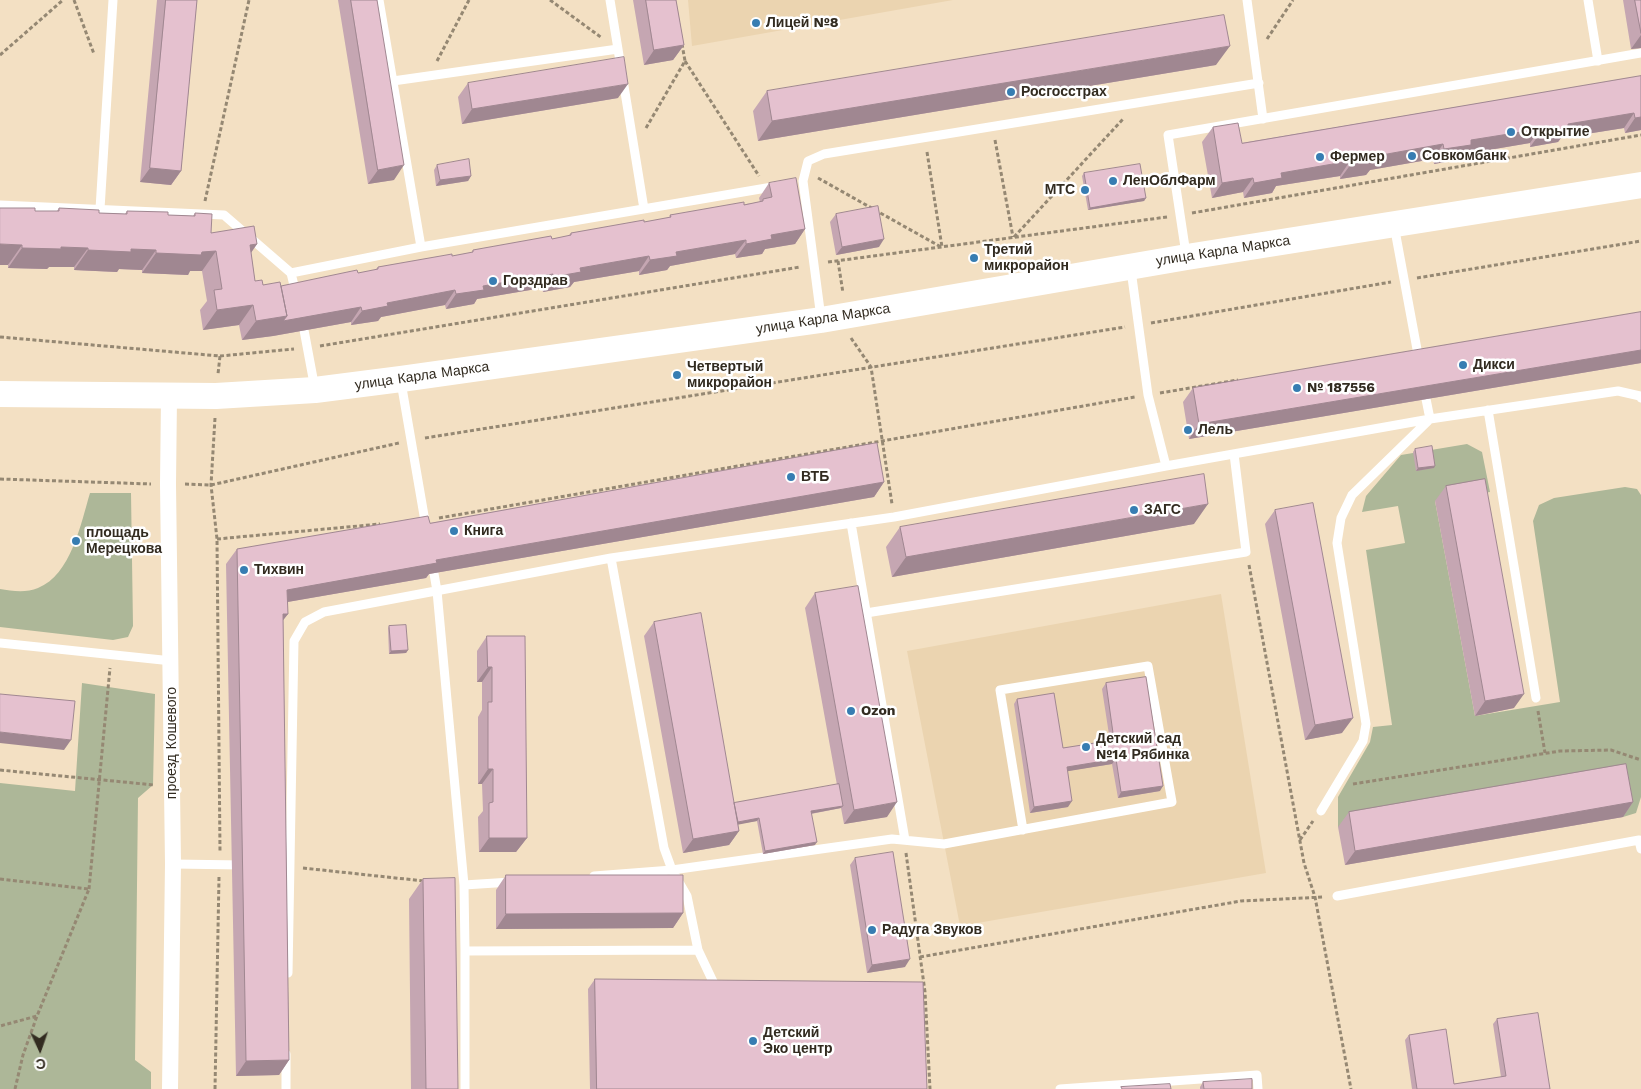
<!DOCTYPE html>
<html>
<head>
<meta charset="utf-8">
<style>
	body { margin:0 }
	#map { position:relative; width:1641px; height:1089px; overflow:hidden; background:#f3e0c3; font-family:"Work Sans",sans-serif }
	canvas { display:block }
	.north { position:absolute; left:15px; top:1024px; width:50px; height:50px; -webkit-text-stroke:4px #fff; paint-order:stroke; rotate:177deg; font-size:14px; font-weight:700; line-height:20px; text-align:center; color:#322b20 }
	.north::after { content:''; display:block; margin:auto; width:18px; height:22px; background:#322b20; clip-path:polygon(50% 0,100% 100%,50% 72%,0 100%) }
</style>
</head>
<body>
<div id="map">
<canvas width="1641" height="1089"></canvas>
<div class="north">С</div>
</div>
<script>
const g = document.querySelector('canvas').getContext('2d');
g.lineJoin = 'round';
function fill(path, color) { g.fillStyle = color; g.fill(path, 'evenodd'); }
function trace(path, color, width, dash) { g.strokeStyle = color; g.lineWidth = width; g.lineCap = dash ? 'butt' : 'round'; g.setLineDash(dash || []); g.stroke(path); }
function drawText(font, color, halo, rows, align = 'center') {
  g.font = font + ' "Work Sans",sans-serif'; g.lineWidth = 5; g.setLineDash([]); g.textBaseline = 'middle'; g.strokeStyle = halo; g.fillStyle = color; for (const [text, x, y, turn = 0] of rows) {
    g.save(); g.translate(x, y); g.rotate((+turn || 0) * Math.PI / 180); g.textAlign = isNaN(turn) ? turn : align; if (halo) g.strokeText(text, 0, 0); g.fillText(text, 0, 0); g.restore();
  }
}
const built = new Path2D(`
	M 688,0 L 953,0 L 692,46 Z
	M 1221,594 L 1266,873 L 960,926 L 907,651 Z`);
const green = new Path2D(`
	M 1467,444 L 1482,452 L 1490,492 L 1435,501 L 1475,716 L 1560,702 L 1533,521 L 1539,505 L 1554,498 L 1625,487 L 1637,489 L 1641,495 L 1641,797 L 1636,813 L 1623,817 L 1338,827 L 1338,797 L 1370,742 L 1373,727 L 1392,725 L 1366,550 L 1405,543 L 1398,506 L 1362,512 L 1366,496 L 1401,455 Z
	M 90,493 L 131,493 L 133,626 L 128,637 L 113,640 L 0,627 L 0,589 C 12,591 26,593 38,588 C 71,575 81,523 90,493 Z
	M 82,683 L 155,694 L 153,785 L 138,798 L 135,1060 L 151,1072 L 151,1089 L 0,1089 L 0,783 L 75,791 Z`);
const path = new Path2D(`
	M 74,0 L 94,54
	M 550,0 L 602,38
	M 1267,39 L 1293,0
	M 0,55 L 63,0
	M 437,61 L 469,0
	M 685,61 L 759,176
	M 646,128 L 685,61 L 682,44
	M 995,140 L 1013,237
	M 927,152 L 942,247
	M 818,178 L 941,247
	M 205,201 L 249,0
	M 1192,213 L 1641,135
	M 1014,237 L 1123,119
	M 838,261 L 843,293
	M 828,262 L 1167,217
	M 1417,278 L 1641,241
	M 1151,323 L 1391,282
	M 0,337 L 220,356 L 218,374
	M 851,338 L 871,367 L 892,504
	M 320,346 L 800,267
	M 220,356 L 294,349
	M 1160,393 L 1238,380
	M 215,418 L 211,485 L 217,539 L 220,851
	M 425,438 L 1125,327
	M 0,479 L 151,484
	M 185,484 L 211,485 L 399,443
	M 439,518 L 1135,397
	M 217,539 L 380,524
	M 1249,565 L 1304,863 L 1315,897 L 1351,1089
	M 1538,711 L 1545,753
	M 0,770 L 154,785
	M 1353,784 L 1560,751 L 1611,750 L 1641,760
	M 1300,840 L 1313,821
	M 906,853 L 925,992 L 930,1089
	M 303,868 L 424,881
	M 0,879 L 89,889 L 37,1016 L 0,1026
	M 89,889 L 110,668
	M 920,957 L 1241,901 L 1324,897
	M 15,1089 L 23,1055 L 37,1016
	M 215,1089 L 219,877`);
const lane = new Path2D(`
	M 379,0 L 421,247
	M 610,0 L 644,209
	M 1247,0 L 1263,119
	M 1588,0 L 1598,61
	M 393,81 L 618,49
	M 0,205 L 224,215 L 291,273 L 296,294
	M 100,209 L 113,0
	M 1394,225 L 1419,360
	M 1186,254 L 1168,135 L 1641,53
	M 291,273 L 421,247 L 778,186
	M 821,318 L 803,181 L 808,161 L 824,154 L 1259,83
	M 304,330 L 315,389
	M 401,382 L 426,527
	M 1488,410 L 1536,698
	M 1166,466 L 1430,419 L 1618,391 L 1640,396 L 1641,398
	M 851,523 L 905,840
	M 432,562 L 437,591 L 464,885 L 465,951
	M 866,613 L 1246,552 L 1234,454
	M 0,643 L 172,661
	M 1321,811 L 1363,741 L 1366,724 L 1337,543 L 1341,518 L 1352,495 L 1430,419 L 1426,399
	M 173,864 L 243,865
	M 594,876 L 672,870 L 892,839 L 944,844 L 1172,802 L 1148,666 L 1000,690 L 1023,830
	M 464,885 L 511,882
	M 1337,896 L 1639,840 L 1641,849
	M 288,973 L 294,641 L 305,622 L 324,612 L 611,558
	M 717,990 L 698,950 L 687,896 L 672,870 L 664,848 L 611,558 L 894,517 L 1166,466 L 1148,395 L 1131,270
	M 286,1089 L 286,1054
	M 465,1089 L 465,951 L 698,950
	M 1060,1089 L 1257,1075 L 1258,1089`);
const street = new Path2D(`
	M 169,397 L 168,484 L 173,864 L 170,1089`);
const primary = new Path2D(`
	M 0,394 L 216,396 L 315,390 L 401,379 L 821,320 L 1187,257 L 1641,185`);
const wall = new Path2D(`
	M 157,0 L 197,0 L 181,171 L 171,185 L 140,182 Z
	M 338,0 L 377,0 L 394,180 L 368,184 Z
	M 633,0 L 676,0 L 684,45 L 673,60 L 644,65 Z
	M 1623,0 L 1641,0 L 1641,48 L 1631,49 Z
	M 1216,65 L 758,141 L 753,111 L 767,91 Z
	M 1641,76 L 1641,130 L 1625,133 L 1624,128 L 1561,138 L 1558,142 L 1530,147 L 1530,143 L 1465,154 L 1461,159 L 1434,164 L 1433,159 L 1370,170 L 1366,175 L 1340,179 L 1340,176 L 1276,186 L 1272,193 L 1244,198 L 1243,192 L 1212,198 L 1202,142 L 1213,127 L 1242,143 Z
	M 468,83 L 618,98 L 462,124 L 458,97 Z
	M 437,165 L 471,176 L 468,181 L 436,186 L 434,170 Z
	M 1084,173 L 1146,198 L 1144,201 L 1088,210 L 1082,176 Z
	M 769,183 L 805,229 L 795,244 L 765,249 L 762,254 L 736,258 L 735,254 L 670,266 L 667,270 L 639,275 L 639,271 L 574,282 L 570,287 L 543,292 L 542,288 L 477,299 L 474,304 L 446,309 L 445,305 L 381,317 L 378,321 L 351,325 L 351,322 L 273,336 L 242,340 L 239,325 L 203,330 L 200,310 L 207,301 L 202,271 L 190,271 L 188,275 L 142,273 L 142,270 L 119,269 L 117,272 L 74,270 L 74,267 L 49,267 L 47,269 L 8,268 L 8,265 L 35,211 L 57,211 L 59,208 L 99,213 L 125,214 L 127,211 L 168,215 L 193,216 L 195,213 L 211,233 L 257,244 L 251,253 L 255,281 L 263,285 L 281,286 L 375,270 L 378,267 L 452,256 L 471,253 L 473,250 L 552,239 L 568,236 L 571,233 L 644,222 L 669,218 L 670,215 L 760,202 L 759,198 Z
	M 836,214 L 879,247 L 836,255 L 830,222 Z
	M 1641,312 L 1641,363 L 1189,439 L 1183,402 L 1193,388 Z
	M 1415,449 L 1434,468 L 1416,471 L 1413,452 Z
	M 884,482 L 874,497 L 429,574 L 426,578 L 287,602 L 288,614 L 283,620 L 289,1060 L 279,1075 L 236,1076 L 226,564 L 237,549 L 430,523 Z
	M 1446,486 L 1514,708 L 1475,716 L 1435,501 Z
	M 1275,510 L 1342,733 L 1305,740 L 1265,524 Z
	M 1194,524 L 892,577 L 886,547 L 900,527 Z
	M 815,593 L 887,817 L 844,824 L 841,808 L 811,814 L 815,845 L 763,854 L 757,821 L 738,824 L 739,831 L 729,845 L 683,853 L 644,636 L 654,622 L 734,803 L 837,785 L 805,608 Z
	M 389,626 L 408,650 L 406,653 L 389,654 L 388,628 Z
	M 487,636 L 527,838 L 516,852 L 479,852 L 478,817 L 483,811 L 482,784 L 478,784 L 478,717 L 482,710 L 482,682 L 477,682 L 477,651 Z
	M 1106,683 L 1160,791 L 1118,798 L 1112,764 L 1067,771 L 1068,807 L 1030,813 L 1014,704 L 1017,699 L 1063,748 L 1110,741 L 1102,689 Z
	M 1633,802 L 1623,817 L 1345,865 L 1338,827 L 1349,812 Z
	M 855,858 L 905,967 L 867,973 L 850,865 Z
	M 506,875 L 683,913 L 673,928 L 496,929 L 496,890 Z
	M 423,879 L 458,1089 L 411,1089 L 409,899 Z
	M 595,979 L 927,1089 L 590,1089 L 588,989 Z
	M 1497,1019 L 1550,1089 L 1412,1089 L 1405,1040 L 1409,1035 L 1454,1084 L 1501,1077 L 1493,1024 Z
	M 1203,1082 L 1252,1089 L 1200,1089 L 1200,1087 Z`);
const shadedWall = new Path2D(`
	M 1641,35 L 1641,48 L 1631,49 Z
	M 684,45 L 673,60 L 644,65 L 654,50 Z
	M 1230,46 L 1216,65 L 758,141 L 772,121 Z
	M 628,84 L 618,98 L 462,124 L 472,109 Z
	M 1634,113 L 1624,128 L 1561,138 L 1558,142 L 1530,147 L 1541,132 L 1568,124 Z
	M 1641,117 L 1641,130 L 1625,133 L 1635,118 Z
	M 1540,129 L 1530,143 L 1465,154 L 1461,159 L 1434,164 L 1444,149 L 1471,140 Z
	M 1443,144 L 1433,159 L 1370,170 L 1366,175 L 1340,179 L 1351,164 L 1376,156 Z
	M 1350,161 L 1340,176 L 1276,186 L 1272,193 L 1244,198 L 1254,183 L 1281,173 Z
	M 404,165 L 394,180 L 368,184 L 378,170 Z
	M 150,168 L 181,171 L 171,185 L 140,182 Z
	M 471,176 L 468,181 L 436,186 L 440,180 Z
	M 1253,178 L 1243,192 L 1212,198 L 1222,183 Z
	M 1146,198 L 1144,201 L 1088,210 L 1090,208 Z
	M 805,229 L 795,244 L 765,249 L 762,254 L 736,258 L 746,244 L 771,235 Z
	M 884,239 L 879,247 L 836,255 L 842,247 Z
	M 746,240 L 735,254 L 670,266 L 667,270 L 639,275 L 650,260 L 676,252 Z
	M 0,244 L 22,245 L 8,265 L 0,265 Z
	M 257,244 L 243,264 L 250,245 Z
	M 61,247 L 88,248 L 74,267 L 49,267 L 47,269 L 8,268 L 22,248 Z
	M 131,249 L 156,250 L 142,270 L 119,269 L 117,272 L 74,270 L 88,250 Z
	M 216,251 L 202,271 L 190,271 L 188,275 L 142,273 L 156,253 Z
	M 649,256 L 639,271 L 574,282 L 570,287 L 543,292 L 553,277 L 580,268 Z
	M 553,274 L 542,288 L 477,299 L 474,304 L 446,309 L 456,294 L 483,286 Z
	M 455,290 L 445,305 L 381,317 L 378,321 L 351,325 L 362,311 L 387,303 Z
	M 253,305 L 239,325 L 203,330 L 217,310 Z
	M 361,307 L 351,322 L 273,336 L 242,340 L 256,321 L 287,316 Z
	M 1641,350 L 1641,363 L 1189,439 L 1199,424 Z
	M 1435,466 L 1434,468 L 1416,471 L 1418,468 Z
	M 884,482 L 874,497 L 429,574 L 426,578 L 276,604 L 287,590 L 436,560 Z
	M 1208,504 L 1194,524 L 892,577 L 906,557 Z
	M 283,614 L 288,614 L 277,628 Z
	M 408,650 L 406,653 L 389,654 L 391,651 Z
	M 488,667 L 492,667 L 482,682 L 477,682 Z
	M 1524,694 L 1514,708 L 1475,716 L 1485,701 Z
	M 1353,718 L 1342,733 L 1305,740 L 1315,725 Z
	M 0,732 L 71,740 L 64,750 L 0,743 Z
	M 1116,759 L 1112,764 L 1063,772 L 1067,767 Z
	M 488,769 L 493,769 L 482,784 L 478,784 Z
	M 1163,786 L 1160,791 L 1118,798 L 1121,792 Z
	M 1072,801 L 1068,807 L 1030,813 L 1034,807 Z
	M 897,802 L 887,817 L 844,824 L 854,810 Z
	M 1633,802 L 1623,817 L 1345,865 L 1355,851 Z
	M 843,806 L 841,808 L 809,814 L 811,811 Z
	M 759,818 L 757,821 L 726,827 L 728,824 Z
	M 739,831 L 729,845 L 683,853 L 693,839 Z
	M 489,838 L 527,838 L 516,852 L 479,852 Z
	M 817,842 L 815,845 L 763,854 L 765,851 Z
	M 683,913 L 673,928 L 496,929 L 506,914 Z
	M 910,959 L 905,967 L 867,973 L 872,965 Z
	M 289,1060 L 279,1075 L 236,1076 L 246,1061 Z`);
const building = new Path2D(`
	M 166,0 L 197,0 L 181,171 L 150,168 Z
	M 351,0 L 377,0 L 404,165 L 378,170 Z
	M 646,0 L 676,0 L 684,45 L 654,50 Z
	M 1635,0 L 1641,0 L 1641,33 Z
	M 1224,15 L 1230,46 L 772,121 L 767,91 Z
	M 624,57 L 628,84 L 472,109 L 468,83 Z
	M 1641,76 L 1641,117 L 1635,118 L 1634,113 L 1568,124 L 1568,128 L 1541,132 L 1540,129 L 1471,140 L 1471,145 L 1444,149 L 1443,144 L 1376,156 L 1377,160 L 1351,164 L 1350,161 L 1281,173 L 1282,178 L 1254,183 L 1253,178 L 1222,183 L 1213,127 L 1238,123 L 1242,143 Z
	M 469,159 L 471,176 L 440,180 L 437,165 Z
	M 1140,164 L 1146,198 L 1090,208 L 1084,173 Z
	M 796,178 L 805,229 L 771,235 L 772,239 L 746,244 L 746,240 L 676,252 L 677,256 L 650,260 L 649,256 L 580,268 L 581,272 L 553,277 L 553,274 L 483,286 L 484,290 L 456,294 L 455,290 L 387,303 L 388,306 L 362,311 L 361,307 L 283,321 L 287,316 L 281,286 L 357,270 L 358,273 L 378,269 L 378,267 L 452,254 L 452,256 L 473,252 L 473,250 L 551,236 L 552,239 L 571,235 L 571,233 L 644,220 L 644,222 L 671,217 L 670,215 L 744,202 L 744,205 L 763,201 L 763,199 L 772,197 L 769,183 Z
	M 878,206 L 884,239 L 842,247 L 836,214 Z
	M 0,208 L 35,208 L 35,211 L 59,211 L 59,208 L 99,210 L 99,213 L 127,214 L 127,211 L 168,212 L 168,215 L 195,216 L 195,213 L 212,214 L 211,233 L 254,226 L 257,244 L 250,245 L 255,281 L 262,280 L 263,285 L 280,282 L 287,316 L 256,321 L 253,305 L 217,310 L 214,290 L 222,289 L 216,251 L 202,252 L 201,255 L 156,253 L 156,250 L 131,249 L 131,252 L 88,250 L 88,248 L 61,247 L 61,249 L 22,248 L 22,245 L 0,244 Z
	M 1641,312 L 1641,350 L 1199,424 L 1193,388 Z
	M 877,443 L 884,482 L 436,560 L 437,563 L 287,590 L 288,614 L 283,614 L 289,1060 L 246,1061 L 237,549 L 428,516 L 430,523 Z
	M 1432,446 L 1435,466 L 1418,468 L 1415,449 Z
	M 1204,474 L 1208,504 L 906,557 L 900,527 Z
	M 1485,479 L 1524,694 L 1485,701 L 1446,486 Z
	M 1313,503 L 1353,718 L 1315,725 L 1275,510 Z
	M 858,586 L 897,802 L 854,810 L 815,593 Z
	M 701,613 L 739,831 L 693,839 L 654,622 Z
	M 406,625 L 408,650 L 391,651 L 389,626 Z
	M 487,636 L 525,636 L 527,838 L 489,838 L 489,803 L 493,802 L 493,769 L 488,769 L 488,702 L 492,702 L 492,667 L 488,667 Z
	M 1146,677 L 1163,786 L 1121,792 L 1116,759 L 1067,767 L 1072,801 L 1034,807 L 1017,699 L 1054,693 L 1063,748 L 1114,740 L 1106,683 Z
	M 0,694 L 75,701 L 71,740 L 0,732 Z
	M 1626,764 L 1633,802 L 1355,851 L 1349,812 Z
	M 839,784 L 843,806 L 811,811 L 817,842 L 765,851 L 759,818 L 738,822 L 734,803 Z
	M 893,852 L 910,959 L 872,965 L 855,858 Z
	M 506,875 L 683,875 L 683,913 L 506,914 Z
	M 455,878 L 458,1089 L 426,1089 L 423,879 Z
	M 595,979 L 923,982 L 927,1089 L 597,1089 Z
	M 1538,1013 L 1550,1089 L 1417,1089 L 1409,1035 L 1446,1029 L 1454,1084 L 1506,1076 L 1497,1019 Z
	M 1252,1079 L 1252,1089 L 1204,1089 L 1203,1082 Z
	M 1170,1084 L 1171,1089 L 1122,1089 L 1121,1087 Z`);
const markers = [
	[756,23,5,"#377db2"],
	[1011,92,5,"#377db2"],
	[1511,132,5,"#377db2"],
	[1412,156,5,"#377db2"],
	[1320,157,5,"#377db2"],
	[1113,181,5,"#377db2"],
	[1085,190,5,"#377db2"],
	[974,258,5,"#377db2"],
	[493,281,5,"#377db2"],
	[1463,365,5,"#377db2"],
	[677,375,5,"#377db2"],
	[1297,388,5,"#377db2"],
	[1188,430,5,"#377db2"],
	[791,477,5,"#377db2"],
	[1134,510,5,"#377db2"],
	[454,531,5,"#377db2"],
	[76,541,5,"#377db2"],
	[244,570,5,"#377db2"],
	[851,711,5,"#377db2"],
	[1086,747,5,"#377db2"],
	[872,930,5,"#377db2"],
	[753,1041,5,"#377db2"]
];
const poiNames = [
	["Лицей №8",766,23],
	["Росгосстрах",1021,92],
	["Открытие",1521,132],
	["Совкомбанк",1422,156],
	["Фермер",1330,157],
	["ЛенОблФарм",1123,181],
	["МТС",1075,190,"right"],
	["Третий",984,250],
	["микрорайон",984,266],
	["Горздрав",503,281],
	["Дикси",1473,365],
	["Четвертый",687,367],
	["микрорайон",687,383],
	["№ 187556",1307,388],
	["Лель",1198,430],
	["ВТБ",801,477],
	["ЗАГС",1144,510],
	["Книга",464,531],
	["площадь",86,533],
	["Мерецкова",86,549],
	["Тихвин",254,570],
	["Ozon",861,711],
	["Детский сад",1096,739],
	["№14 Рябинка",1096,755],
	["Радуга Звуков",882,930],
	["Детский",763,1033],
	["Эко центр",763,1049]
];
const streetNames = [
	["улица Карла Маркса",1223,251,-9],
	["улица Карла Маркса",823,319,-9],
	["улица Карла Маркса",422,376,-8],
	["проезд Кошевого",172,743,-90]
];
fill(built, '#ebd4b0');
fill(green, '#adb798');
trace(path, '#958873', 3, [4, 2.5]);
trace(lane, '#fff', 9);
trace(street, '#fff', 16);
trace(primary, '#fff', 26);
fill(wall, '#c5a6b2');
fill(shadedWall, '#a08791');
fill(building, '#e5c1cf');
trace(building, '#a08791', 1);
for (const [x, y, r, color] of markers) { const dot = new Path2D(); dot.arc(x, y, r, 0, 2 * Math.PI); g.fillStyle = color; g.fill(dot); trace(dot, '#fff', 2); }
drawText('bold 14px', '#322b20', '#fff', poiNames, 'left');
drawText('14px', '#322b20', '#fff', streetNames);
</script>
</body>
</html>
